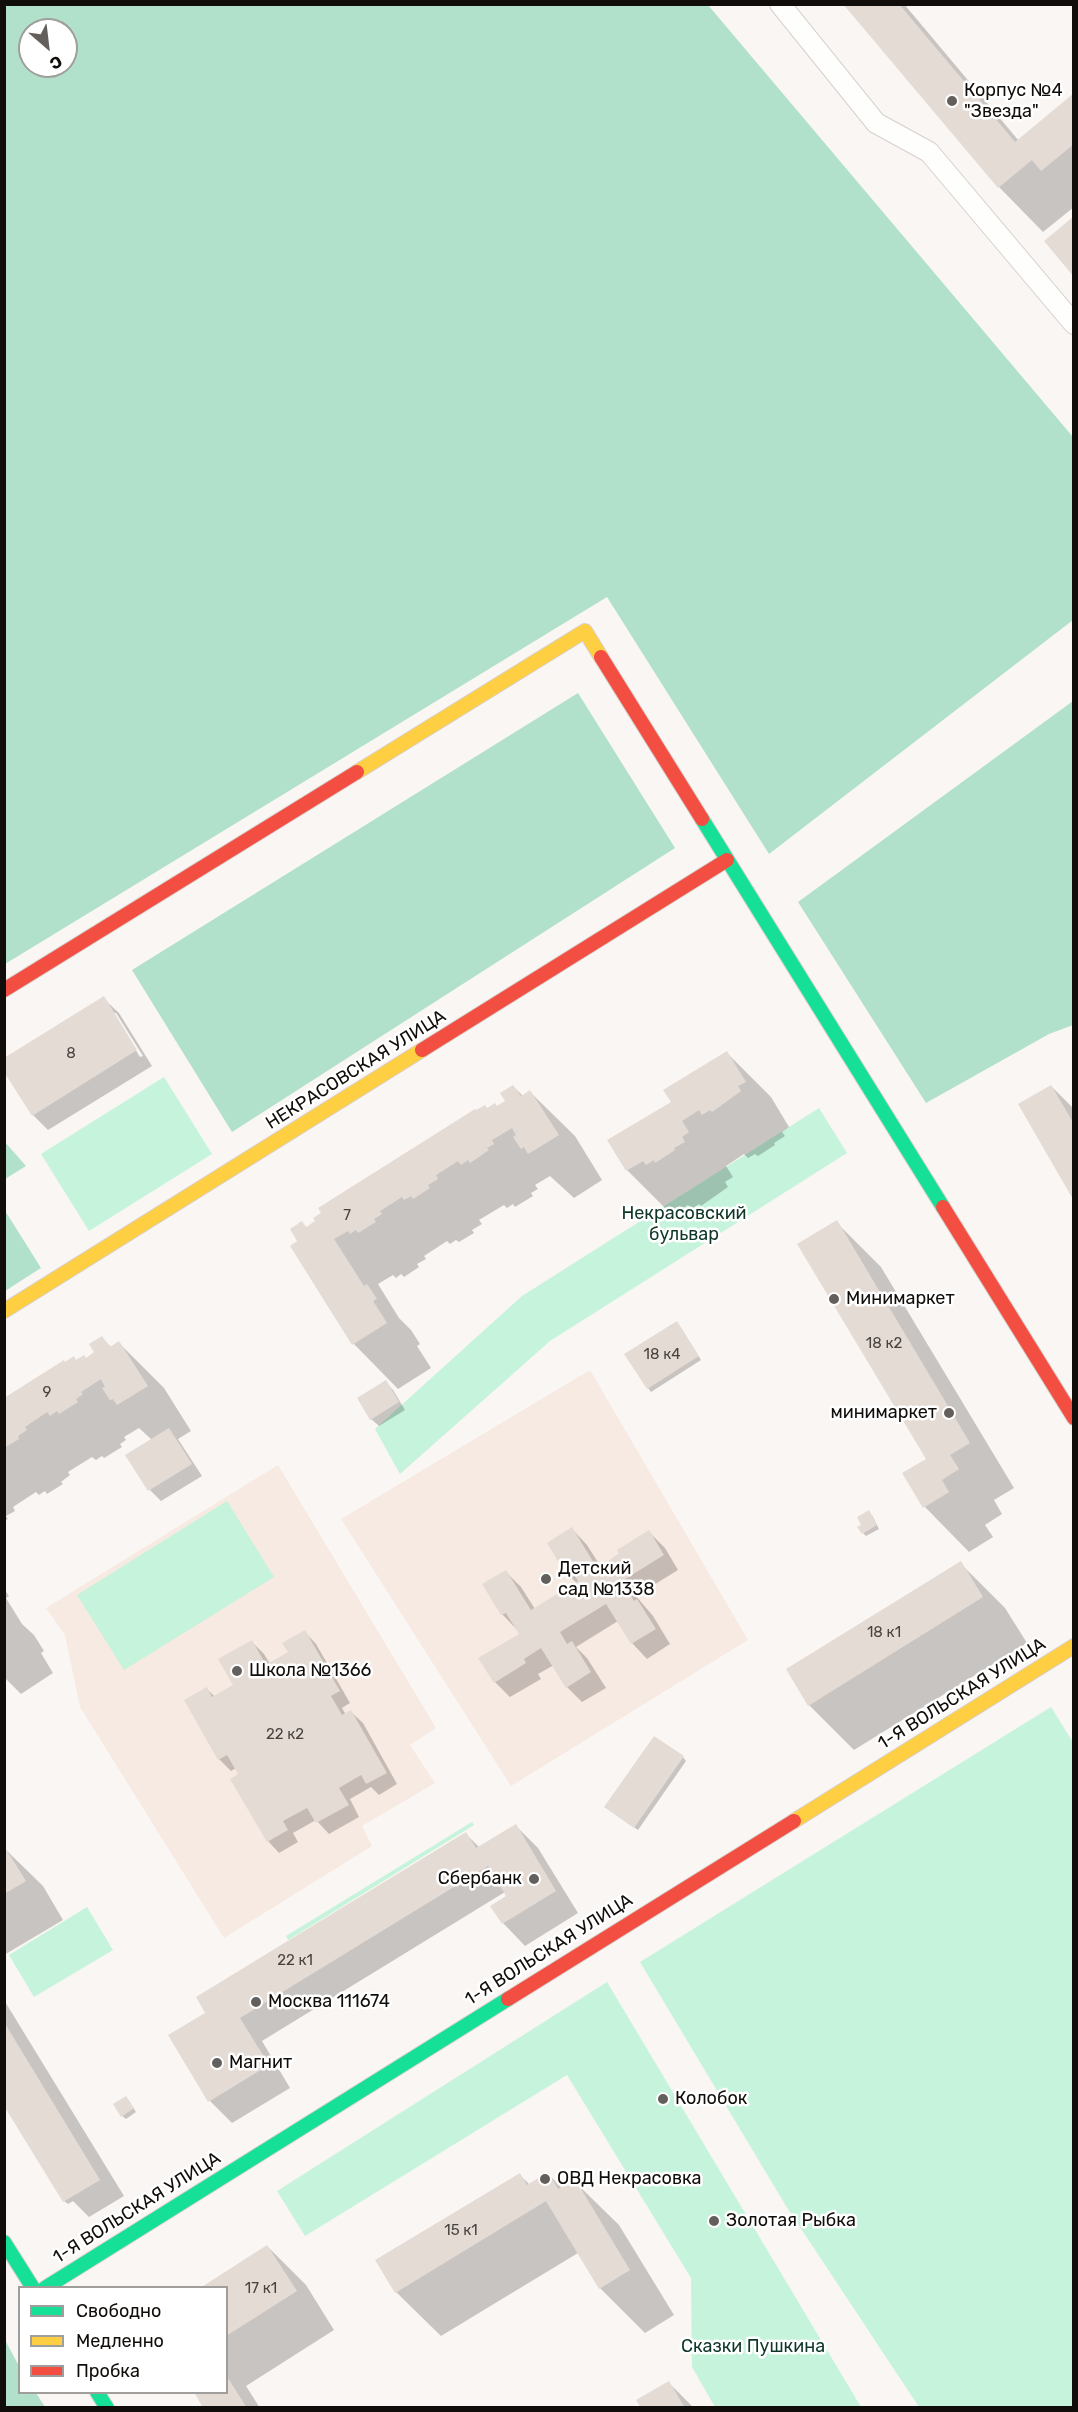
<!DOCTYPE html>
<html>
<head>
<meta charset="utf-8">
<style>
	body { margin:0 }
	#map { position:relative; width:1078px; height:2412px; overflow:hidden; background:#faf6f3; font-family:Rubik,sans-serif }
	canvas { display:block }
	.frame { position:absolute; inset:0; border:6px solid #110d0a; pointer-events:none }
	.legend { position:absolute; left:18px; top:2286px; width:210px; height:108px; box-sizing:border-box; background:#fff; border:2px solid #a09e9d; margin:0; padding:8px 10px; list-style:none; font-size:18px; color:#110d0a }
	.legend li { display:flex; align-items:center; gap:12px; height:30px }
	.legend b { width:30px; border:2px solid #a09e9d }
	.north { position:absolute; left:18px; top:18px; width:60px; height:60px; box-sizing:border-box; background:#fff; border:2px solid #a09e9d; border-radius:50%; rotate:152deg; font-size:16px; font-weight:700; line-height:24px; text-align:center; color:#110d0a }
	.north::after { content:''; display:block; margin:auto; width:21px; height:27px; background:#635f5c; clip-path:polygon(50% 0,100% 100%,50% 72%,0 100%) }
</style>
</head>
<body>
<div id="map">
<canvas width="1078" height="2412"></canvas>
<div class="frame"></div>
<ul class="legend">
<li><b style="height:8px;background:#16e098"></b>Свободно</li>
<li><b style="height:8px;background:#ffcf43"></b>Медленно</li>
<li><b style="height:8px;background:#f24e42"></b>Пробка</li>
</ul>
<div class="north">С</div>
</div>
<script>
const g = document.querySelector('canvas').getContext('2d');
g.lineJoin = 'round';
function fill(path, color) { g.fillStyle = color; g.fill(path, 'evenodd'); }
function trace(path, color, width, dash) { g.strokeStyle = color; g.lineWidth = width; g.lineCap = dash ? 'butt' : 'round'; g.setLineDash(dash || []); g.stroke(path); }
function drawText(font, color, halo, rows, align = 'center') {
  g.font = font + ' Rubik,sans-serif'; g.lineWidth = 5; g.setLineDash([]); g.textBaseline = 'middle'; g.strokeStyle = halo; g.fillStyle = color; for (const [text, x, y, turn = 0] of rows) {
    g.save(); g.translate(x, y); g.rotate((+turn || 0) * Math.PI / 180); g.textAlign = isNaN(turn) ? turn : align; if (halo) g.strokeText(text, 0, 0); g.fillText(text, 0, 0); g.restore();
  }
}
const built = new Path2D(`
	M 590,1370 L 748,1640 L 511,1786 L 341,1519 Z
	M 278,1465 L 436,1728 L 410,1745 L 435,1783 L 362,1826 L 372,1846 L 224,1938 L 80,1707 L 65,1635 L 46,1608 Z`);
const green = new Path2D(`
	M 164,1077 L 212,1154 L 89,1231 L 41,1154 Z
	M 819,1108 L 847,1153 L 550,1341 L 400,1474 L 375,1429 L 522,1296 Z
	M 227,1501 L 274,1577 L 124,1670 L 77,1595 Z
	M 1051,1707 L 1074,1744 L 1073,2407 L 919,2407 L 786,2206 L 640,1962 Z
	M 472,1822 L 474,1825 L 288,1940 L 286,1936 Z
	M 87,1907 L 113,1950 L 34,1997 L 9,1955 Z
	M 607,1982 L 861,2407 L 715,2407 L 692,2367 L 691,2278 L 567,2075 L 305,2236 L 277,2191 Z`);
const forest = new Path2D(`
	M 5,4 L 708,5 L 1073,437 L 1073,620 L 769,854 L 607,597 L 5,964 ZM 30,30 L 66,30 L 66,66 L 30,66 Z
	M 578,693 L 675,848 L 232,1132 L 132,970 Z
	M 1073,701 L 1073,1025 L 1049,1034 L 926,1103 L 798,902 Z
	M 4,1141 L 26,1166 L 5,1179 L 4,1179 Z
	M 4,1209 L 41,1268 L 5,1291 L 4,1291 Z
	M 5,2340 L 19,2366 L 20,2392 L 36,2393 L 45,2407 L 5,2407 Z`);
const shadow = new Path2D(`
	M 845,4 L 904,4 L 1019,141 L 1074,95 L 1074,207 L 1043,232 L 999,187 Z
	M 103,998 L 119,1013 L 152,1066 L 48,1130 L 33,1115 ZM 113,1013 L 116,1013 L 143,1056 L 140,1057 Z
	M 727,1053 L 771,1097 L 789,1127 L 782,1132 L 785,1136 L 774,1143 L 775,1145 L 758,1156 L 755,1154 L 748,1158 L 744,1154 L 726,1166 L 733,1177 L 725,1182 L 728,1187 L 701,1206 L 699,1204 L 692,1209 L 688,1205 L 672,1215 L 627,1170 L 673,1102 Z
	M 513,1086 L 523,1096 L 530,1092 L 575,1136 L 602,1180 L 574,1198 L 550,1176 L 535,1185 L 538,1189 L 531,1193 L 533,1196 L 515,1207 L 513,1204 L 507,1208 L 504,1205 L 479,1220 L 482,1224 L 472,1230 L 474,1233 L 459,1242 L 456,1240 L 450,1244 L 447,1241 L 424,1256 L 426,1259 L 417,1264 L 419,1267 L 404,1277 L 401,1274 L 396,1278 L 393,1275 L 378,1284 L 399,1318 L 411,1330 L 420,1344 L 417,1346 L 431,1368 L 398,1389 L 354,1344 L 292,1246 L 299,1241 L 307,1228 L 488,1110 L 497,1108 L 507,1101 Z
	M 1051,1086 L 1074,1109 L 1074,1198 Z
	M 836,1222 L 881,1267 L 1014,1488 L 994,1500 L 1002,1514 L 985,1525 L 993,1537 L 969,1552 L 925,1507 L 928,1459 Z
	M 680,1327 L 701,1360 L 651,1392 L 648,1388 Z
	M 102,1338 L 112,1348 L 119,1343 L 164,1388 L 191,1431 L 178,1439 L 202,1476 L 161,1501 L 150,1490 L 152,1440 L 139,1428 L 124,1437 L 126,1440 L 120,1444 L 122,1447 L 104,1458 L 102,1456 L 96,1460 L 92,1457 L 68,1472 L 70,1475 L 61,1482 L 63,1484 L 47,1494 L 45,1491 L 39,1495 L 36,1492 L 13,1507 L 15,1511 L 6,1516 L 8,1519 L 4,1521 L 4,1399 L 65,1363 L 86,1359 L 96,1353 Z
	M 386,1382 L 393,1390 L 405,1410 L 379,1426 L 371,1419 Z
	M 872,1515 L 879,1529 L 866,1536 L 863,1533 L 863,1525 Z
	M 572,1529 L 587,1545 L 601,1567 L 649,1532 L 665,1548 L 678,1570 L 636,1596 L 653,1616 L 670,1644 L 647,1659 L 632,1643 L 618,1621 L 576,1647 L 587,1658 L 606,1688 L 582,1702 L 567,1687 L 554,1665 L 538,1674 L 541,1679 L 510,1697 L 495,1682 L 521,1634 L 502,1614 L 506,1572 L 521,1587 L 535,1609 L 577,1583 L 567,1574 Z
	M 960,1563 L 1005,1608 L 1027,1643 L 854,1750 L 809,1705 Z
	M 4,1589 L 9,1596 L 6,1598 L 22,1624 L 34,1635 L 44,1651 L 41,1653 L 53,1673 L 21,1694 L 4,1677 Z
	M 305,1632 L 316,1644 L 350,1703 L 342,1708 L 346,1715 L 351,1712 L 363,1723 L 397,1784 L 379,1795 L 371,1787 L 350,1799 L 359,1817 L 329,1834 L 316,1820 L 293,1833 L 298,1842 L 279,1853 L 268,1841 L 236,1768 L 231,1771 L 219,1759 L 207,1689 L 215,1697 L 235,1685 L 252,1642 L 264,1654 L 270,1664 L 290,1653 Z
	M 683,1757 L 686,1761 L 638,1830 L 606,1807 Z
	M 516,1826 L 538,1848 L 578,1913 L 525,1946 L 503,1923 L 508,1897 L 505,1892 L 262,2041 L 290,2088 L 232,2123 L 210,2101 L 207,2013 L 466,1834 L 480,1848 Z
	M 4,1848 L 43,1886 L 63,1920 L 4,1955 Z
	M 4,2000 L 124,2196 L 89,2217 L 73,2201 L 68,2204 L 64,2201 L 4,2103 Z
	M 129,2101 L 136,2112 L 126,2119 L 122,2116 Z
	M 548,2174 L 562,2188 L 574,2181 L 619,2225 L 674,2315 L 645,2333 L 600,2288 L 578,2253 L 441,2336 L 396,2292 L 520,2175 L 530,2185 Z
	M 267,2246 L 306,2285 L 334,2330 L 246,2386 L 260,2408 L 205,2408 L 226,2392 L 226,2288 Z
	M 669,2383 L 694,2408 L 643,2408 Z`);
const building = new Path2D(`
	M 843,4 L 899,4 L 1015,142 L 1074,93 L 1074,144 L 1041,171 L 1032,160 L 998,188 Z
	M 1074,216 L 1074,277 L 1044,241 Z
	M 104,996 L 137,1050 L 32,1116 L 4,1072 L 4,1058 Z
	M 727,1051 L 746,1082 L 738,1086 L 741,1091 L 712,1112 L 710,1110 L 702,1115 L 699,1110 L 682,1121 L 689,1132 L 682,1137 L 685,1142 L 674,1148 L 675,1150 L 655,1163 L 654,1160 L 646,1165 L 643,1161 L 626,1171 L 607,1140 L 671,1102 L 663,1090 Z
	M 513,1085 L 521,1096 L 530,1090 L 559,1135 L 528,1154 L 524,1147 L 521,1149 L 513,1137 L 516,1135 L 512,1128 L 492,1140 L 494,1144 L 487,1148 L 489,1150 L 470,1163 L 468,1160 L 461,1165 L 458,1161 L 436,1175 L 438,1179 L 428,1185 L 430,1188 L 413,1199 L 411,1196 L 404,1200 L 402,1197 L 380,1211 L 382,1214 L 374,1219 L 376,1222 L 358,1233 L 356,1230 L 350,1234 L 348,1231 L 334,1239 L 364,1286 L 367,1284 L 377,1299 L 373,1301 L 387,1323 L 352,1345 L 290,1246 L 297,1241 L 290,1229 L 302,1221 L 306,1227 L 315,1221 L 313,1218 L 321,1213 L 318,1208 L 475,1109 L 476,1110 L 485,1105 L 487,1108 L 495,1103 L 497,1106 L 505,1101 L 500,1093 Z
	M 1051,1085 L 1074,1124 L 1074,1201 L 1018,1104 Z
	M 837,1220 L 970,1443 L 950,1455 L 959,1469 L 942,1480 L 949,1492 L 923,1508 L 902,1473 L 926,1459 L 797,1244 Z
	M 677,1321 L 699,1356 L 647,1389 L 624,1354 Z
	M 102,1336 L 110,1347 L 119,1341 L 148,1386 L 117,1405 L 113,1399 L 110,1400 L 102,1388 L 105,1387 L 101,1379 L 81,1392 L 83,1394 L 76,1399 L 78,1402 L 59,1414 L 57,1411 L 50,1416 L 47,1412 L 25,1427 L 27,1430 L 18,1436 L 19,1439 L 4,1448 L 4,1398 L 64,1360 L 65,1362 L 74,1356 L 76,1360 L 84,1355 L 86,1358 L 94,1352 L 89,1344 Z
	M 386,1380 L 399,1402 L 370,1420 L 357,1398 Z
	M 169,1428 L 192,1464 L 148,1491 L 125,1455 Z
	M 869,1510 L 877,1525 L 862,1534 L 857,1527 L 861,1525 L 857,1517 Z
	M 572,1527 L 597,1568 L 619,1554 L 617,1550 L 649,1530 L 664,1555 L 622,1581 L 634,1601 L 637,1599 L 656,1629 L 631,1644 L 606,1604 L 560,1632 L 567,1644 L 572,1641 L 591,1672 L 566,1688 L 541,1648 L 524,1659 L 526,1663 L 494,1683 L 478,1658 L 519,1634 L 506,1613 L 501,1615 L 482,1584 L 506,1570 L 531,1610 L 578,1581 L 572,1571 L 566,1575 L 547,1543 Z
	M 961,1561 L 983,1597 L 808,1706 L 786,1669 Z
	M 305,1630 L 340,1691 L 331,1696 L 342,1715 L 351,1710 L 387,1773 L 366,1784 L 361,1775 L 339,1788 L 349,1805 L 316,1823 L 307,1808 L 283,1821 L 288,1830 L 267,1842 L 230,1779 L 238,1774 L 227,1755 L 218,1760 L 184,1700 L 207,1687 L 212,1697 L 233,1685 L 218,1659 L 252,1640 L 266,1665 L 288,1652 L 282,1643 Z
	M 654,1736 L 684,1756 L 634,1828 L 604,1807 Z
	M 516,1824 L 556,1891 L 502,1924 L 490,1906 L 506,1896 L 488,1866 L 240,2018 L 269,2065 L 208,2102 L 168,2035 L 205,2013 L 196,1997 L 466,1832 L 476,1848 Z
	M 4,1846 L 26,1881 L 4,1894 Z
	M 4,2022 L 100,2180 L 63,2202 L 4,2106 Z
	M 126,2096 L 134,2108 L 121,2117 L 113,2104 Z
	M 548,2172 L 558,2189 L 575,2179 L 630,2270 L 599,2289 L 546,2201 L 395,2293 L 375,2260 L 520,2173 L 527,2185 Z
	M 267,2245 L 297,2291 L 226,2336 L 226,2288 L 200,2288 Z
	M 226,2375 L 247,2408 L 203,2408 L 194,2392 L 226,2392 Z
	M 669,2381 L 685,2408 L 641,2408 L 636,2400 Z`);
const street = new Path2D(`
	M 780,4 L 876,123 L 929,152 L 1074,324`);
const fast = new Path2D(`
	M 702,819 L 943,1207
	M 4,2242 L 33,2288
	M 45,2288 L 508,1999
	M 97,2392 L 107,2408`);
const slow = new Path2D(`
	M 357,772 L 585,631 L 601,657
	M 4,1311 L 422,1050
	M 794,1821 L 1074,1646`);
const jam = new Path2D(`
	M 601,657 L 702,819
	M 4,990 L 357,772
	M 422,1050 L 727,860
	M 943,1207 L 1074,1418
	M 508,1999 L 794,1821`);
const markers = [
	[952,101,6,"#635f5c"],
	[834,1299,6,"#635f5c"],
	[949,1413,6,"#635f5c"],
	[546,1579,6,"#635f5c"],
	[237,1671,6,"#635f5c"],
	[534,1879,6,"#635f5c"],
	[256,2002,6,"#635f5c"],
	[217,2063,6,"#635f5c"],
	[663,2099,6,"#635f5c"],
	[545,2179,6,"#635f5c"],
	[714,2221,6,"#635f5c"]
];
const numberNames = [
	["8",71,1054],
	["7",347,1216],
	["18 к2",884,1344],
	["18 к4",662,1355],
	["9",47,1393],
	["18 к1",884,1633],
	["22 к2",285,1735],
	["22 к1",295,1961],
	["15 к1",461,2231],
	["17 к1",261,2289]
];
const poiNames = [
	["Корпус №4",964,91],
	["\"Звезда\"",964,112],
	["Минимаркет",846,1299],
	["минимаркет",937,1413,"right"],
	["Детский",558,1569],
	["сад №1338",558,1590],
	["Школа №1366",249,1671],
	["Сбербанк",522,1879,"right"],
	["Москва 111674",268,2002],
	["Магнит",229,2063],
	["Колобок",675,2099],
	["ОВД Некрасовка",557,2179],
	["Золотая Рыбка",726,2221]
];
const streetNames = [
	["НЕКРАСОВСКАЯ УЛИЦА",356,1070,-32],
	["1-Я ВОЛЬСКАЯ УЛИЦА",962,1694,-32],
	["1-Я ВОЛЬСКАЯ УЛИЦА",549,1950,-32],
	["1-Я ВОЛЬСКАЯ УЛИЦА",137,2208,-32]
];
const parkNames = [
	["Некрасовский",684,1214],
	["бульвар",684,1235],
	["Сказки Пушкина",753,2347]
];
fill(built, '#f7eae2');
fill(green, '#c5f3db');
fill(forest, '#b1e1ca');
fill(shadow, '#0003');
fill(building, '#e5dbd5');
trace(street, '#d5d0cd', 22);
trace(fast, '#d5d0cd', 16);
trace(slow, '#d5d0cd', 16);
trace(jam, '#d5d0cd', 16);
trace(street, '#fefefd', 20);
trace(fast, '#16e098', 14);
trace(slow, '#ffcf43', 14);
trace(jam, '#f24e42', 14);
for (const [x, y, r, color] of markers) { const dot = new Path2D(); dot.arc(x, y, r, 0, 2 * Math.PI); g.fillStyle = color; g.fill(dot); trace(dot, '#fff', 2); }
drawText('15px', '#48433f', null, numberNames);
drawText('18px', '#110d0a', '#fff', poiNames, 'left');
drawText('18px', '#110d0a', '#fff', streetNames);
drawText('18px', '#0e3727', '#fff', parkNames);
</script>
</body>
</html>
